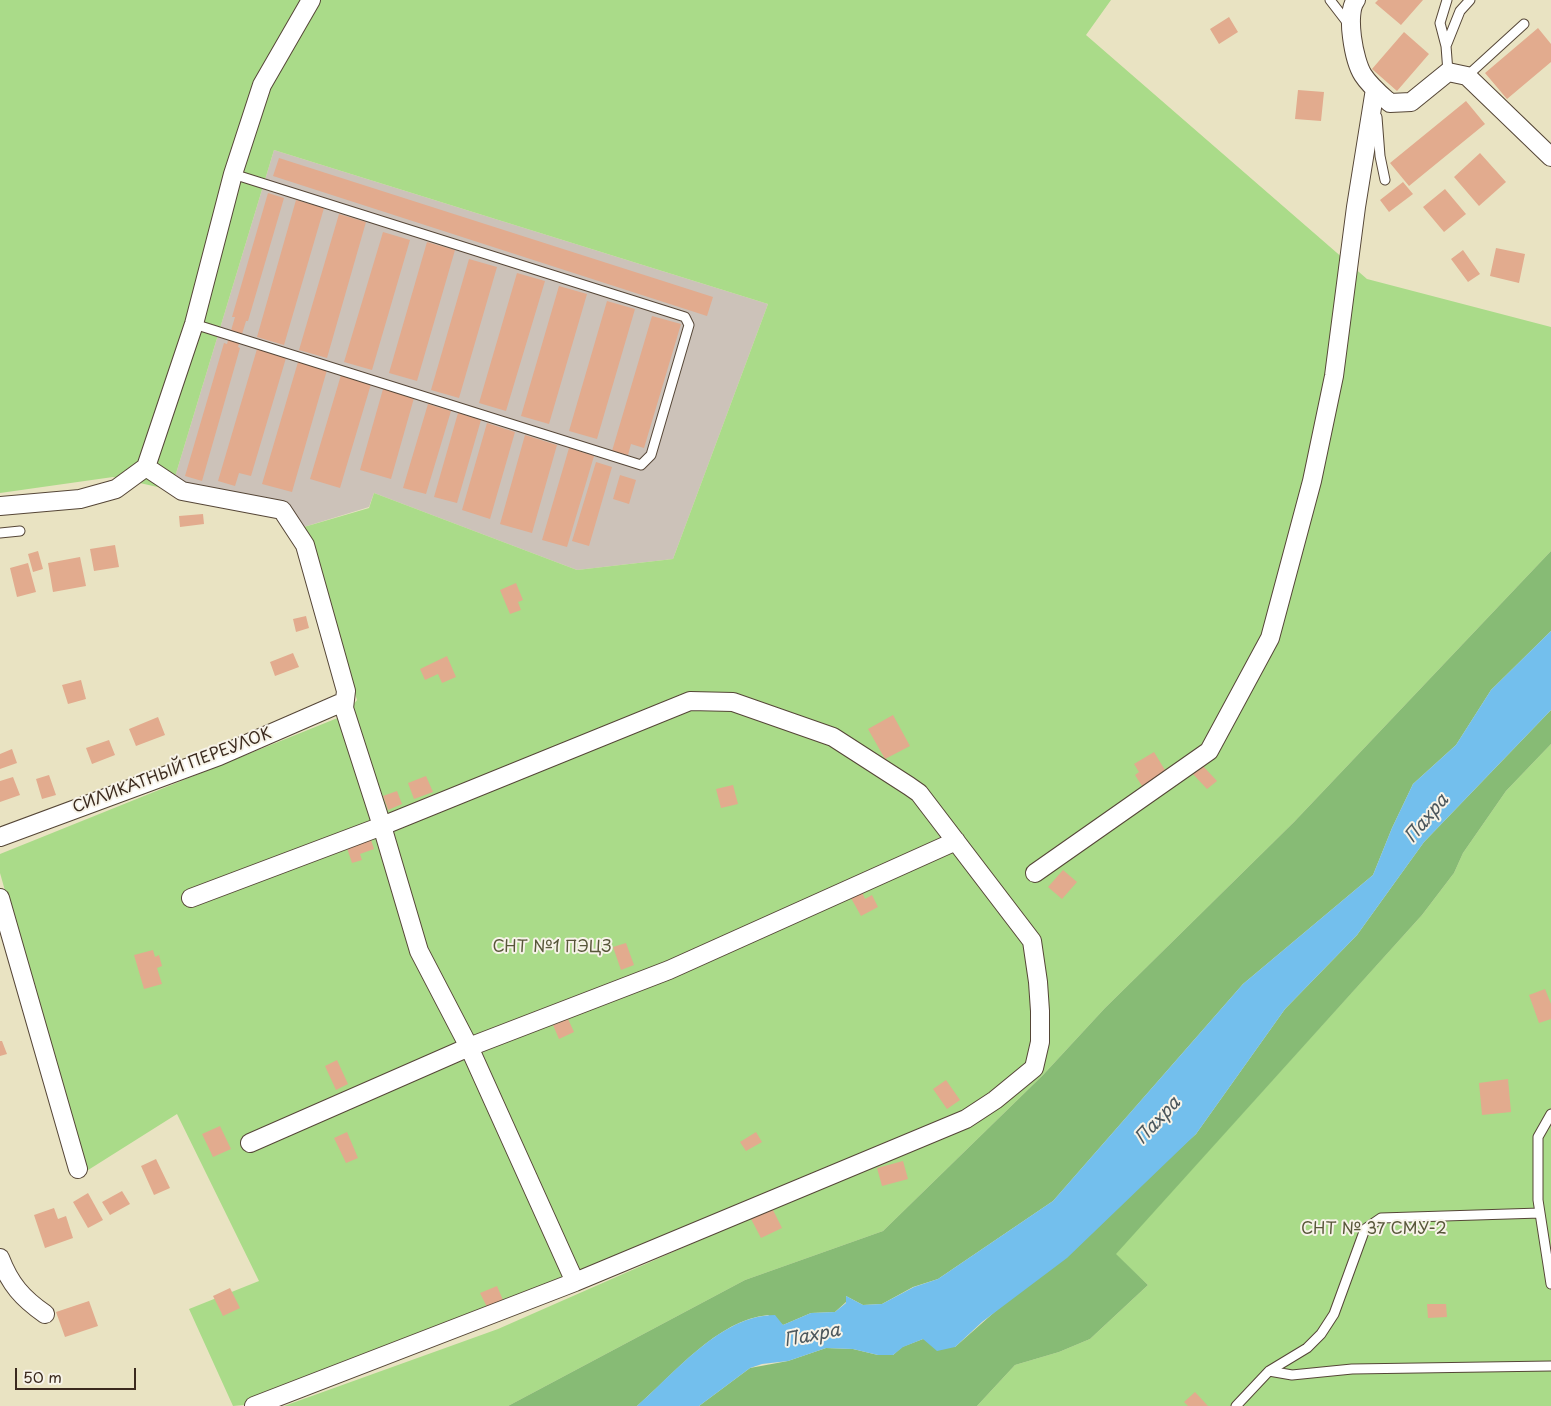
<!DOCTYPE html>
<html>
<head>
<meta charset="utf-8">
<style>
	body { margin:0 }
	#map { position:relative; width:1551px; height:1406px; overflow:hidden; background:#e9e3c2; font-family:"Playpen Sans",sans-serif }
	canvas { display:block }
	.scale { position:absolute; left:15px; top:1368px; width:121px; height:22px; box-sizing:border-box; border:2px solid #3b2a1e; border-top:0; padding-left:6px; font-size:15px; line-height:18px; white-space:nowrap; color:#3b2a1e; -webkit-text-stroke:4px #f7f3e8; paint-order:stroke }
</style>
</head>
<body>
<div id="map">
<canvas width="1551" height="1406"></canvas>
<div class="scale">50 m</div>
</div>
<script>
const g = document.querySelector('canvas').getContext('2d');
g.lineJoin = 'round';
function fill(path, color) { g.fillStyle = color; g.fill(path, 'evenodd'); }
function trace(path, color, width, dash) { g.strokeStyle = color; g.lineWidth = width; g.lineCap = dash ? 'butt' : 'round'; g.setLineDash(dash || []); g.stroke(path); }
function drawText(font, color, halo, rows, align = 'center') {
  g.font = font + ' "Playpen Sans",sans-serif'; g.lineWidth = 4; g.setLineDash([]); g.textBaseline = 'middle'; g.strokeStyle = halo; g.fillStyle = color; for (const [text, x, y, turn = 0] of rows) {
    g.save(); g.translate(x, y); g.rotate((+turn || 0) * Math.PI / 180); g.textAlign = isNaN(turn) ? turn : align; if (halo) g.strokeText(text, 0, 0); g.fillText(text, 0, 0); g.restore();
  }
}
const industrial = new Path2D(`
	M 274,150 L 768,304 L 673,559 L 577,570 L 374,493 L 369,507 L 304,527 L 284,507 L 171,490 Z`);
const green = new Path2D(`
	M 0,0 L 1111,0 L 1086,35 L 1367,279 L 1551,327 L 1551,551 L 1294,822 L 1105,1008 L 1043,1075 L 883,1231 L 745,1280 L 508,1406 L 284,1406 L 498,1329 L 723,1230 L 254,1404 L 233,1406 L 189,1309 L 259,1281 L 177,1114 L 85,1172 L 0,873 L 0,854 L 345,715 L 357,700 L 304,527 L 369,508 L 374,493 L 577,570 L 673,559 L 768,304 L 274,150 L 171,490 L 113,477 L 0,493 Z
	M 1551,744 L 1551,1406 L 977,1406 L 1015,1365 L 1059,1352 L 1090,1339 L 1148,1285 L 1115,1254 L 1422,915 L 1454,873 L 1463,853 L 1506,791 Z`);
const forest = new Path2D(`
	M 1551,551 L 1551,631 L 1491,690 L 1456,745 L 1413,784 L 1392,828 L 1373,875 L 1243,984 L 1053,1201 L 938,1279 L 913,1287 L 882,1304 L 863,1305 L 846,1296 L 846,1302 L 835,1312 L 811,1313 L 783,1325 L 768,1315 C 717,1320 674,1374 637,1406 L 508,1406 L 745,1280 L 883,1231 L 1043,1075 L 1105,1008 L 1294,822 Z
	M 1551,710 L 1551,744 L 1506,791 L 1463,853 L 1454,873 L 1422,915 L 1116,1254 L 1148,1285 L 1090,1339 L 1059,1352 L 1015,1365 L 977,1406 L 699,1406 L 750,1368 L 788,1361 L 826,1348 L 853,1349 L 878,1355 L 893,1355 L 902,1347 L 923,1339 L 955,1347 L 1196,1134 L 1285,1009 L 1357,935 L 1424,842 Z`);
const water = new Path2D(`
	M 1551,631 L 1551,710 L 1424,842 L 1357,935 L 1285,1009 L 1196,1134 L 1067,1258 L 982,1322 L 955,1347 L 937,1351 L 923,1339 L 903,1347 L 893,1355 L 878,1355 L 853,1349 L 826,1348 L 788,1361 L 762,1364 L 750,1368 L 699,1406 L 637,1406 C 675,1373 721,1315 775,1315 L 783,1325 L 811,1313 L 835,1312 L 846,1303 L 846,1296 L 863,1305 L 882,1304 L 914,1287 L 938,1279 L 1053,1201 L 1243,984 L 1373,875 L 1392,828 L 1413,784 L 1456,745 L 1491,690 Z`);
const building = new Path2D(`
	M 1378,0 L 1423,0 L 1401,25 L 1375,3 Z
	M 1229,17 L 1238,32 L 1219,44 L 1210,29 Z
	M 1538,28 L 1551,44 L 1551,62 L 1507,99 L 1485,73 Z
	M 1404,32 L 1429,54 L 1397,91 L 1372,69 Z
	M 1298,90 L 1324,92 L 1321,121 L 1295,119 Z
	M 1466,101 L 1485,124 L 1409,186 L 1390,163 Z
	M 1480,153 L 1506,182 L 1479,206 L 1454,177 Z
	M 279,158 L 713,297 L 707,316 L 273,176 Z
	M 1403,182 L 1413,194 L 1389,212 L 1380,200 Z
	M 1445,189 L 1466,214 L 1444,232 L 1423,207 Z
	M 268,193 L 284,198 L 248,321 L 246,321 L 238,347 L 240,348 L 202,481 L 185,476 L 224,343 L 227,344 L 235,317 L 232,317 Z
	M 296,200 L 324,208 L 284,345 L 257,337 Z
	M 339,214 L 366,222 L 327,358 L 299,350 Z
	M 383,232 L 410,240 L 372,370 L 344,362 Z
	M 427,242 L 455,250 L 417,381 L 389,373 Z
	M 1496,248 L 1525,254 L 1519,283 L 1490,276 Z
	M 1463,250 L 1480,274 L 1468,282 L 1451,259 Z
	M 469,259 L 497,267 L 459,398 L 431,390 Z
	M 517,273 L 545,281 L 506,411 L 479,403 Z
	M 559,286 L 587,294 L 549,424 L 521,416 Z
	M 607,301 L 635,309 L 597,439 L 569,431 Z
	M 652,316 L 681,324 L 644,448 L 631,444 L 628,455 L 612,451 Z
	M 257,349 L 286,358 L 251,476 L 239,473 L 235,486 L 218,481 Z
	M 298,362 L 327,370 L 292,492 L 262,484 Z
	M 341,375 L 371,384 L 340,488 L 310,479 Z
	M 383,389 L 414,398 L 391,479 L 360,470 Z
	M 428,404 L 451,411 L 426,494 L 403,488 Z
	M 458,413 L 481,420 L 457,503 L 434,497 Z
	M 487,423 L 515,432 L 490,519 L 462,510 Z
	M 525,435 L 557,445 L 532,533 L 500,524 Z
	M 569,448 L 594,456 L 567,547 L 542,540 Z
	M 596,462 L 612,467 L 589,546 L 572,541 Z
	M 620,475 L 636,480 L 629,504 L 613,499 Z
	M 203,514 L 204,524 L 180,527 L 179,516 Z
	M 115,545 L 119,567 L 94,571 L 90,549 Z
	M 38,551 L 43,569 L 33,572 L 28,554 Z
	M 80,557 L 86,586 L 53,592 L 48,563 Z
	M 28,563 L 36,592 L 17,597 L 10,568 Z
	M 516,583 L 523,600 L 518,602 L 521,610 L 510,614 L 500,590 Z
	M 306,616 L 309,628 L 296,632 L 293,619 Z
	M 293,653 L 299,667 L 275,676 L 270,662 Z
	M 447,656 L 456,677 L 442,683 L 438,674 L 425,680 L 420,669 Z
	M 81,680 L 86,699 L 68,704 L 62,685 Z
	M 893,715 L 910,746 L 885,759 L 868,729 Z
	M 158,717 L 165,735 L 136,746 L 129,729 Z
	M 109,740 L 115,755 L 92,764 L 86,748 Z
	M 12,749 L 17,763 L 0,769 L 0,754 Z
	M 1154,752 L 1168,775 L 1148,788 L 1145,784 L 1142,786 L 1135,775 L 1139,772 L 1134,764 Z
	M 1202,765 L 1217,781 L 1207,789 L 1192,773 Z
	M 49,775 L 56,795 L 42,799 L 36,779 Z
	M 426,776 L 433,792 L 414,799 L 408,783 Z
	M 13,777 L 20,795 L 0,802 L 0,781 Z
	M 733,785 L 738,804 L 721,808 L 716,789 Z
	M 397,791 L 402,804 L 388,810 L 383,796 Z
	M 370,837 L 374,849 L 360,854 L 362,860 L 352,863 L 346,845 Z
	M 1063,870 L 1077,882 L 1062,899 L 1048,887 Z
	M 862,892 L 865,899 L 872,895 L 878,907 L 861,916 L 851,898 Z
	M 626,943 L 634,965 L 621,970 L 613,947 Z
	M 153,950 L 155,957 L 159,955 L 162,966 L 157,968 L 162,984 L 144,989 L 134,955 Z
	M 1545,989 L 1551,1004 L 1551,1019 L 1539,1023 L 1529,995 Z
	M 568,1019 L 574,1032 L 559,1039 L 553,1025 Z
	M 0,1041 L 2,1041 L 7,1054 L 0,1056 Z
	M 337,1060 L 348,1084 L 336,1090 L 325,1066 Z
	M 1508,1079 L 1511,1112 L 1482,1115 L 1479,1083 Z
	M 946,1080 L 960,1100 L 947,1109 L 933,1089 Z
	M 220,1126 L 231,1149 L 213,1157 L 202,1134 Z
	M 347,1132 L 358,1158 L 346,1163 L 334,1138 Z
	M 756,1132 L 762,1142 L 746,1151 L 740,1142 Z
	M 156,1159 L 170,1188 L 154,1195 L 141,1166 Z
	M 903,1161 L 908,1179 L 882,1186 L 877,1168 Z
	M 122,1191 L 130,1204 L 110,1215 L 102,1202 Z
	M 88,1193 L 103,1220 L 88,1228 L 73,1202 Z
	M 771,1206 L 782,1228 L 761,1238 L 750,1217 Z
	M 54,1208 L 58,1219 L 66,1216 L 73,1238 L 45,1248 L 34,1215 Z
	M 497,1286 L 503,1300 L 487,1307 L 480,1293 Z
	M 230,1288 L 240,1308 L 223,1316 L 213,1296 Z
	M 89,1301 L 98,1326 L 65,1337 L 56,1312 Z
	M 1427,1304 L 1446,1304 L 1447,1317 L 1428,1318 Z
	M 1195,1392 L 1208,1406 L 1188,1406 L 1184,1402 Z`);
const lane = new Path2D(`
	M 1330,0 L 1350,26
	M 1447,0 L 1440,23 L 1446,46 L 1448,72
	M 1446,46 L 1460,11 L 1470,0
	M 1467,76 L 1524,24
	M 1377,117 L 1380,156 L 1385,180
	M 194,324 L 641,465 L 651,455 L 689,325 L 685,317 L 233,174
	M 0,533 L 20,531
	M 1551,1114 L 1538,1137 L 1538,1200 L 1551,1284
	M 1269,1371 L 1292,1375 L 1352,1369 L 1551,1366
	M 1236,1406 L 1269,1371 L 1307,1348 L 1321,1334 L 1334,1314 L 1365,1229 L 1381,1218 L 1540,1213`);
const street = new Path2D(`
	M 1356,0 C 1345,13 1354,61 1363,75 C 1370,86 1381,95 1390,103 L 1411,102 L 1448,72 L 1467,76 L 1551,157
	M 146,467 L 182,491 L 282,510 L 305,545 L 346,691 L 344,708 L 382,826 L 419,951 L 469,1047 L 575,1282
	M 146,467 L 194,324 L 233,174 L 262,85 L 311,0
	M 0,506 L 80,499 L 116,489 L 146,467
	M 0,837 L 219,756 L 343,702
	M 1035,873 L 1209,751 L 1270,638 L 1312,481 L 1334,376 L 1356,207 L 1375,89
	M 0,898 L 78,1169
	M 191,898 L 382,826 L 690,701 L 733,702 L 833,737 L 909,786 L 919,793 L 1032,941 L 1038,982 L 1040,1011 L 1040,1042 L 1034,1068 L 995,1100 L 966,1119 L 575,1282 L 254,1406
	M 250,1143 L 469,1047 L 669,970 L 956,841
	M 0,1258 C 10,1284 22,1298 45,1314`);
const streetNames = [
	["СИЛИКАТНЫЙ ПЕРЕУЛОК",172,771,-21]
];
const parkNames = [
	["СНТ №1 ПЭЦЗ",552,948],
	["СНТ № 37 СМУ-2",1374,1230]
];
const waterNames = [
	["Пахра",1427,819,-50],
	["Пахра",1158,1121,-47],
	["Пахра",812,1336,-11]
];
fill(industrial, '#ccc2b9');
fill(green, '#aadb89');
fill(forest, '#87bb75');
fill(water, '#73bfed');
fill(building, '#e2ab8e');
trace(lane, '#554637', 11);
trace(street, '#554637', 20);
trace(lane, '#fff', 9);
trace(street, '#fff', 18);
drawText('16px', '#3b2a1e', '#f7f3e8', streetNames);
drawText('16px', '#575639', '#f7f3e8', parkNames);
drawText('italic 18px', '#4c575c', '#f7f3e8', waterNames);
</script>
</body>
</html>
